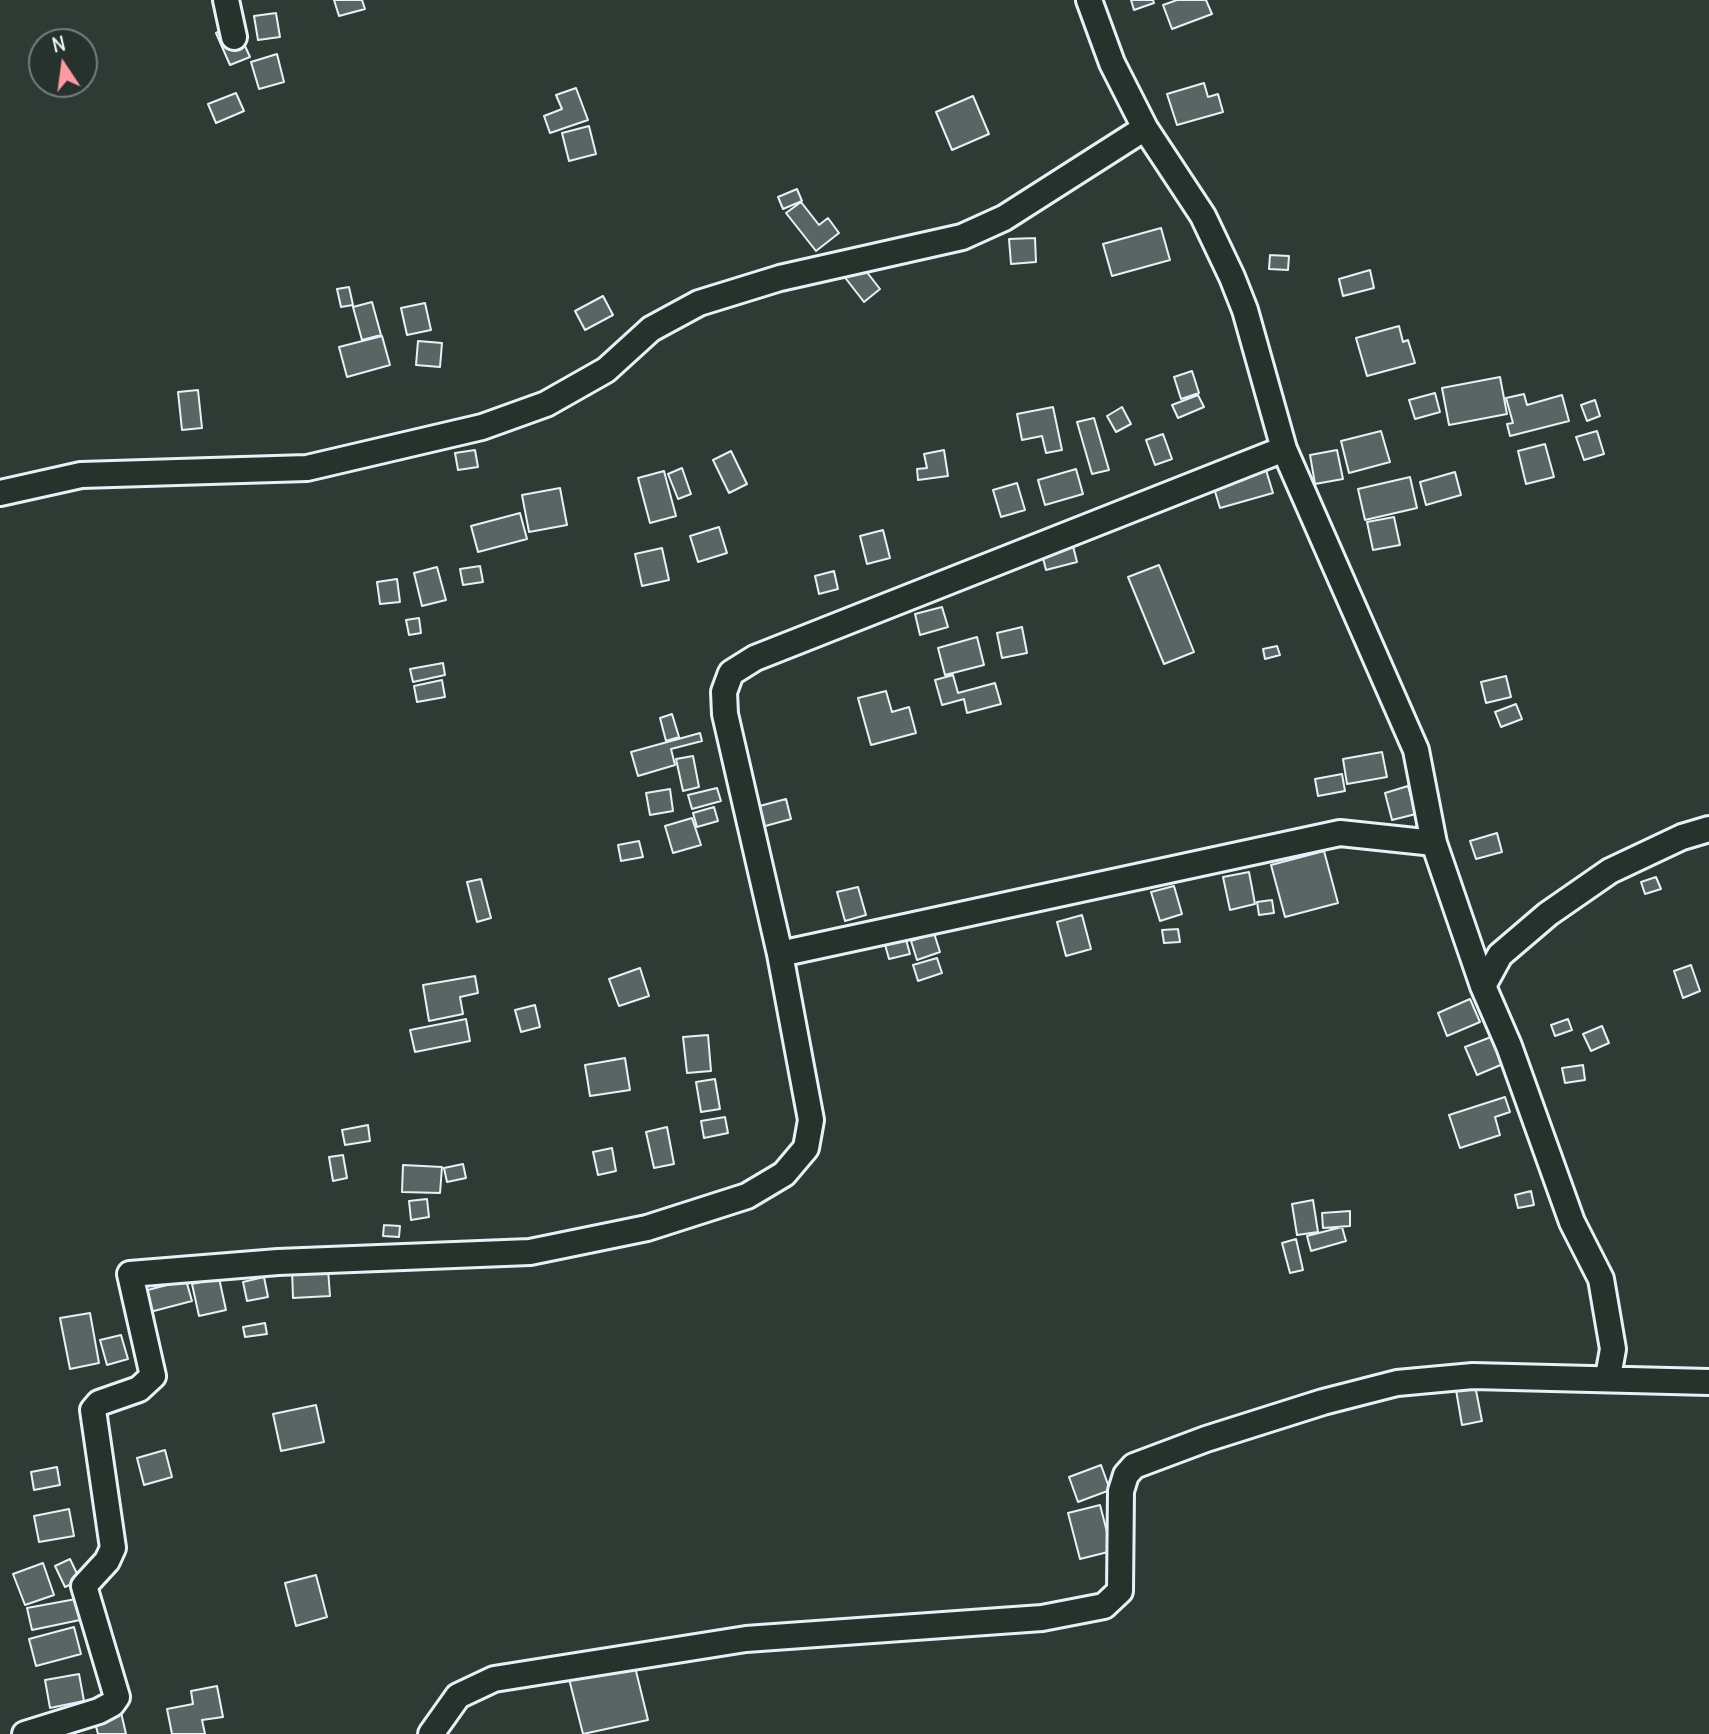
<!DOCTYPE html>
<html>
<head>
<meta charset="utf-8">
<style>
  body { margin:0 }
  #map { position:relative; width:1709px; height:1734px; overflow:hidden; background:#2e3b35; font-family:Delius,sans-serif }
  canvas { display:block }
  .north { position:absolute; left:28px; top:28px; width:70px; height:70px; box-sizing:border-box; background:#26332d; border:2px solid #747f7e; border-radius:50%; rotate:347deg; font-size:19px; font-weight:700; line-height:28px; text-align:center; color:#e8f1f8 }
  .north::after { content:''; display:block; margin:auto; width:24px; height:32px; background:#ff9aa2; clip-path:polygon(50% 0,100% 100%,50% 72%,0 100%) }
</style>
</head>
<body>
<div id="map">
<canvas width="1709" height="1734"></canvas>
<div class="north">N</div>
</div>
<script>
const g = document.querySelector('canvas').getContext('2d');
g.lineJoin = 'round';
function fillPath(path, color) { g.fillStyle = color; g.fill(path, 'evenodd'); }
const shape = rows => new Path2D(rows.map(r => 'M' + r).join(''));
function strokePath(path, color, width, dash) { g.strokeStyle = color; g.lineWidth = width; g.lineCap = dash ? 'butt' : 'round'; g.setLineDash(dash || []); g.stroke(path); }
const building = shape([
  [334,0,362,0,365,9,339,16,334,0],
  [1131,0,1153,0,1154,3,1134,10,1131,0],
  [1177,0,1206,0,1212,14,1172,29,1163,5,1177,0],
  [276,13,280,37,258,40,254,16,276,13],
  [235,24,250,57,230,65,216,33,235,24],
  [277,54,284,82,259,89,251,62,277,54],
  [1204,83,1208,97,1218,94,1223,112,1177,125,1167,94,1204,83],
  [576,88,588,120,550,133,544,116,562,109,556,95,576,88],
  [236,93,244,111,216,123,208,104,236,93],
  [973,96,989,134,952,150,936,112,973,96],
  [589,126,596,154,569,161,562,133,589,126],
  [797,189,802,201,783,209,778,197,797,189],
  [801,202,819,225,828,218,839,233,816,251,786,213,801,202],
  [1161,228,1170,260,1112,276,1103,244,1161,228],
  [1035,238,1036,262,1011,264,1009,239,1035,238],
  [1270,255,1289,256,1288,270,1269,269,1270,255],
  [859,262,880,289,864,302,843,275,859,262],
  [1370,270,1374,288,1343,296,1339,279,1370,270],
  [349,287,353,305,341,307,337,289,349,287],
  [603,296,613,315,585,330,575,311,603,296],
  [372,302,381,335,362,340,353,307,372,302],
  [425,303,431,330,407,335,401,308,425,303],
  [1399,326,1403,342,1408,340,1415,363,1367,376,1356,338,1399,326],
  [382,336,390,365,347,377,339,347,382,336],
  [418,341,442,343,440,367,416,365,418,341],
  [1192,371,1199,393,1181,399,1174,377,1192,371],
  [1500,377,1507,414,1449,425,1442,388,1500,377],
  [198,390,202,428,182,430,178,392,198,390],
  [1435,393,1440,412,1415,419,1409,400,1435,393],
  [1524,394,1527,405,1562,395,1569,421,1510,436,1507,424,1513,423,1506,398,1524,394],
  [1198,395,1204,407,1178,418,1172,405,1198,395],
  [1595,400,1600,416,1587,421,1581,405,1595,400],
  [1053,407,1062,450,1046,453,1042,436,1022,440,1017,414,1053,407],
  [1122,407,1131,424,1116,432,1107,416,1122,407],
  [1094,418,1109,470,1092,474,1077,422,1094,418],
  [1381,431,1390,462,1349,473,1341,441,1381,431],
  [1597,431,1604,454,1584,460,1576,437,1597,431],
  [1163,434,1172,459,1155,465,1146,440,1163,434],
  [1545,444,1554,477,1526,484,1518,451,1545,444],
  [475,450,478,467,458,470,455,453,475,450],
  [944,450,948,476,918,480,917,469,927,468,924,454,944,450],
  [1337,450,1343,479,1315,484,1310,455,1337,450],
  [731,451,747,484,729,493,713,460,731,451],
  [682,468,691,494,678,499,668,474,682,468],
  [1076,469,1083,494,1045,505,1038,480,1076,469],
  [1266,470,1273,493,1220,508,1213,485,1266,470],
  [664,471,676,516,650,523,638,478,664,471],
  [1455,472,1461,495,1426,505,1420,482,1455,472],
  [1410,477,1417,508,1365,520,1358,489,1410,477],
  [1017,483,1025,510,1001,517,993,490,1017,483],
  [560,488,567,525,529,532,522,495,560,488],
  [520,513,527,539,478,552,471,526,520,513],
  [1394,517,1400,545,1373,550,1367,522,1394,517],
  [719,527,727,553,698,562,690,536,719,527],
  [883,530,890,558,867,564,860,536,883,530],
  [1072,542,1077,562,1046,570,1041,550,1072,542],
  [662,548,669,580,642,586,635,554,662,548],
  [1159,565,1194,652,1164,664,1128,577,1159,565],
  [480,566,483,582,463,585,460,569,480,566],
  [437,567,446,600,422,606,414,573,437,567],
  [834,571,838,589,819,594,815,576,834,571],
  [397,579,400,602,380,604,377,582,397,579],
  [942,607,948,627,920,635,915,614,942,607],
  [419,618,421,633,409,635,406,620,419,618],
  [1022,627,1027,653,1002,658,997,633,1022,627],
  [977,637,984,665,945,675,938,648,977,637],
  [1277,646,1280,655,1265,659,1263,649,1277,646],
  [443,663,445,675,413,682,410,669,443,663],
  [953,675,958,693,995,683,1001,704,967,713,964,699,942,705,935,680,953,675],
  [1506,676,1511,697,1486,703,1481,682,1506,676],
  [442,680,445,697,417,702,414,686,442,680],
  [886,691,892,712,909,707,916,733,871,745,858,698,886,691],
  [1516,704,1522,719,1501,727,1495,712,1516,704],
  [672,714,679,737,666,741,660,718,672,714],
  [700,733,702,741,671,749,675,765,638,776,631,752,700,733],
  [1382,752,1387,777,1347,784,1343,759,1382,752],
  [693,756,699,787,683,791,676,759,693,756],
  [1342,774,1345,791,1318,796,1315,779,1342,774],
  [1408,786,1416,814,1392,820,1385,793,1408,786],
  [717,788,721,801,692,809,688,795,717,788],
  [670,789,673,811,650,815,646,793,670,789],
  [786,799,791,819,758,828,752,808,786,799],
  [714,807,718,821,697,827,693,813,714,807],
  [692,818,701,845,673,853,665,826,692,818],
  [1497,833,1502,852,1476,859,1470,841,1497,833],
  [639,841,643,857,621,861,618,845,639,841],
  [1324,851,1338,903,1285,917,1271,865,1324,851],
  [1249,872,1255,904,1230,910,1223,877,1249,872],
  [1656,877,1661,889,1645,894,1641,882,1656,877],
  [481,879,491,918,477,922,467,882,481,879],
  [1174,886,1182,914,1160,921,1151,892,1174,886],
  [858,887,866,915,845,921,837,892,858,887],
  [1272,900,1274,913,1259,915,1257,902,1272,900],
  [1082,915,1091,949,1066,956,1057,922,1082,915],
  [1178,929,1180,942,1164,943,1162,930,1178,929],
  [934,933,940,952,917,960,911,941,934,933],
  [905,936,910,954,889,959,884,941,905,936],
  [937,958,942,973,918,981,913,965,937,958],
  [1691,965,1700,991,1683,998,1674,971,1691,965],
  [640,968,649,996,619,1006,609,979,640,968],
  [475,976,478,993,460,997,463,1014,429,1021,423,985,475,976],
  [1470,999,1480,1022,1447,1036,1438,1013,1470,999],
  [535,1005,540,1027,521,1032,515,1010,535,1005],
  [466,1019,470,1041,415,1052,410,1030,466,1019],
  [1568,1019,1572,1030,1555,1036,1551,1025,1568,1019],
  [1602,1026,1609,1043,1591,1051,1583,1034,1602,1026],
  [708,1035,711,1071,687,1073,683,1037,708,1035],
  [1491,1037,1503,1064,1477,1075,1465,1047,1491,1037],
  [625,1058,630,1090,590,1096,585,1065,625,1058],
  [1583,1065,1585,1080,1565,1083,1562,1068,1583,1065],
  [715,1079,720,1109,701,1112,696,1082,715,1079],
  [1505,1097,1510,1112,1495,1117,1500,1135,1460,1148,1449,1115,1505,1097],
  [725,1117,728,1133,704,1138,701,1121,725,1117],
  [368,1125,370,1141,345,1145,342,1130,368,1125],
  [667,1127,674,1164,654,1168,646,1132,667,1127],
  [612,1148,616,1171,598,1175,593,1152,612,1148],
  [343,1155,347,1178,333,1181,329,1157,343,1155],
  [463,1164,466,1178,447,1182,444,1168,463,1164],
  [403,1165,442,1167,440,1193,402,1192,403,1165],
  [1531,1191,1534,1205,1518,1208,1515,1195,1531,1191],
  [427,1199,429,1217,411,1220,409,1201,427,1199],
  [1313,1200,1318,1232,1297,1235,1292,1204,1313,1200],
  [1350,1211,1350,1226,1323,1228,1322,1213,1350,1211],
  [384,1225,400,1226,399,1237,383,1236,384,1225],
  [1342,1227,1346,1241,1311,1251,1307,1236,1342,1227],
  [1296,1239,1303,1270,1290,1273,1282,1243,1296,1239],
  [328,1269,330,1296,293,1298,292,1270,328,1269],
  [264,1277,268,1297,247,1301,243,1282,264,1277],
  [219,1278,226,1310,199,1316,192,1284,219,1278],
  [186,1280,192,1301,150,1312,144,1291,186,1280],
  [90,1313,99,1363,70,1369,60,1318,90,1313],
  [265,1323,267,1334,245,1337,243,1327,265,1323],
  [121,1335,128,1359,107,1365,100,1340,121,1335],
  [1474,1380,1482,1421,1462,1425,1455,1384,1474,1380],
  [316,1405,324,1442,281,1451,273,1414,316,1405],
  [165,1450,172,1477,144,1485,137,1458,165,1450],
  [1101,1465,1110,1490,1078,1502,1069,1477,1101,1465],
  [57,1467,60,1485,34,1490,31,1472,57,1467],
  [1100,1505,1112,1551,1080,1559,1068,1513,1100,1505],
  [69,1509,74,1536,39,1542,34,1516,69,1509],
  [70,1559,80,1580,65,1587,55,1566,70,1559],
  [43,1563,54,1595,25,1605,13,1574,43,1563],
  [316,1575,327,1617,296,1626,285,1583,316,1575],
  [76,1599,80,1620,32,1630,27,1608,76,1599],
  [74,1627,81,1654,36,1666,29,1639,74,1627],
  [600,1667,602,1675,635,1667,648,1720,583,1734,568,1675,600,1667],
  [79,1674,84,1701,50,1708,45,1680,79,1674],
  [217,1686,223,1717,202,1720,205,1734,172,1734,167,1709,193,1704,191,1691,217,1686],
  [120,1708,126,1734,98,1734,93,1715,120,1708]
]);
fillPath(building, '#596563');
strokePath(building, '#e8f1f8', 2);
const minor = shape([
  [226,0,234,37],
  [1089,0,1112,63,1145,128,1203,216,1232,277,1245,310,1284,449,1416,750,1434,843,1483,986,1509,1046,1572,1222,1601,1279,1613,1349,1608,1377],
  [0,493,81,475,307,468,482,427,546,404,606,370,651,329,699,303,780,278,962,237,1004,218,1145,128],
  [780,954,1340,833,1434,843],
  [1483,986,1500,955,1548,914,1610,871,1682,837,1709,829],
  [25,1734,99,1711,112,1704,117,1697,84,1586,107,1561,113,1548,93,1410,99,1403,139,1389,153,1376,130,1274,278,1262,530,1252,647,1228,747,1196,784,1174,806,1148,811,1120,780,954,725,714,724,692,731,673,755,658,1284,449],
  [431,1734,458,1696,494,1679,746,1639,1042,1618,1104,1606,1120,1591,1121,1491,1126,1475,1134,1466,1206,1439,1323,1402,1397,1383,1473,1376,1709,1382]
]);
strokePath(minor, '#e8f1f8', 30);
strokePath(minor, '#26332d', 24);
</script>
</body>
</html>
